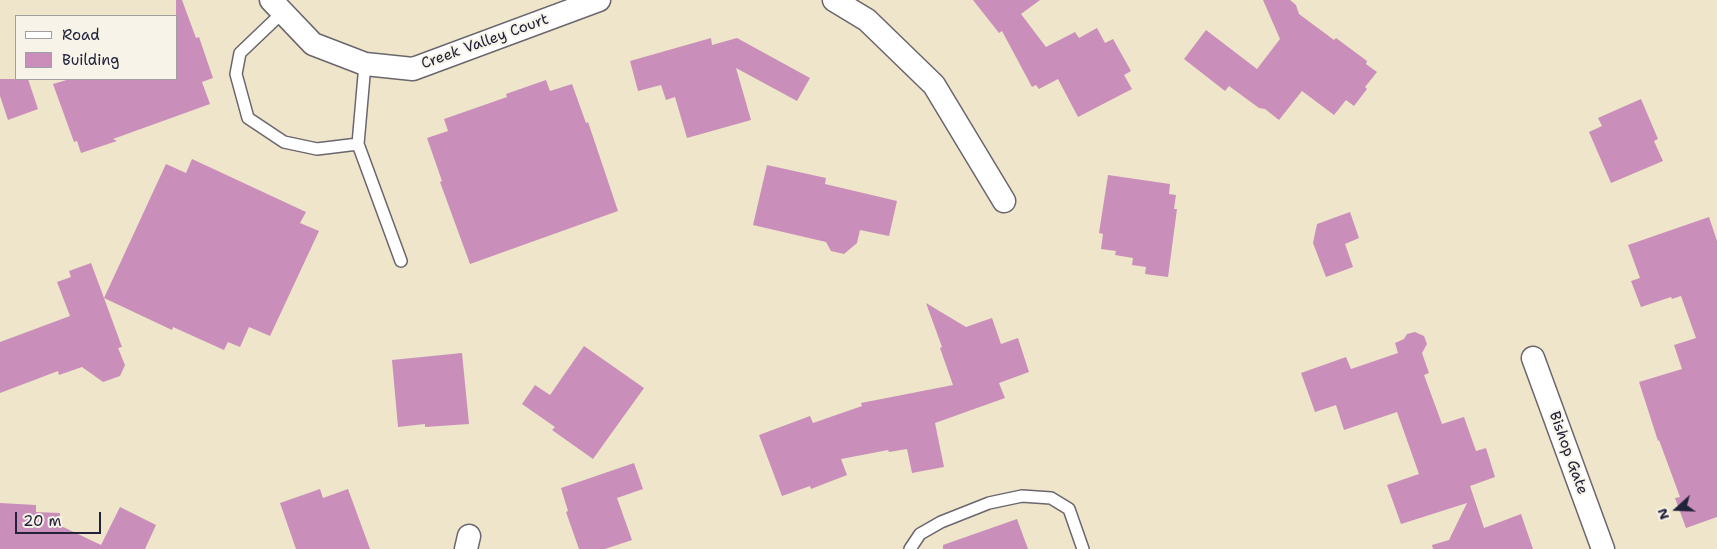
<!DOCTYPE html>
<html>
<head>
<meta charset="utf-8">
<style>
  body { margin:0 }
  #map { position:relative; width:1717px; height:549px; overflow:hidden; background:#efe5ca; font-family:"Shantell Sans",sans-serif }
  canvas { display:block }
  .legend { position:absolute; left:15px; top:15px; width:162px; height:65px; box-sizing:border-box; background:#f7f3e8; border:1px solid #a29fa3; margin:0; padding:6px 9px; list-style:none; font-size:15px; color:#22223b }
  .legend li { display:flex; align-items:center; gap:10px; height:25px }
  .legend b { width:25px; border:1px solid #a29fa3 }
  .north { position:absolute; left:1652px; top:484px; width:50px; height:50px; -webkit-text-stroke:4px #f7f3e8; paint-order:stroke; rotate:250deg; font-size:14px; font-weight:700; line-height:20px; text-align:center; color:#22223b }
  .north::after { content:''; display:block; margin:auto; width:18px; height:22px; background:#22223b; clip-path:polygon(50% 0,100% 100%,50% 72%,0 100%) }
  .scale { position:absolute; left:15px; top:512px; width:86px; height:22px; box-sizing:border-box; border:2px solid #22223b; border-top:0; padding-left:6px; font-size:15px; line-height:18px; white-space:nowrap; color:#22223b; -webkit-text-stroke:4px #f7f3e8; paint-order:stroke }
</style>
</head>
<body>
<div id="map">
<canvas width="1717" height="549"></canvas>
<ul class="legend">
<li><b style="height:6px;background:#fff"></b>Road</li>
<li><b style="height:14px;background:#c98fba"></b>Building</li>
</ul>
<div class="north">N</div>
<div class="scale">20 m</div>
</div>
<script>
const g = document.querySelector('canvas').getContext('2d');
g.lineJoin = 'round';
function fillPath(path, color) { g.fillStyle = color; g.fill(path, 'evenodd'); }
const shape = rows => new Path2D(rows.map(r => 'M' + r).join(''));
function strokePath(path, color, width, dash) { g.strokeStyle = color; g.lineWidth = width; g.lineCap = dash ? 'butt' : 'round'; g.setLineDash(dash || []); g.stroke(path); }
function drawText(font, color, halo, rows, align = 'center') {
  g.font = font + ' "Shantell Sans",sans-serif'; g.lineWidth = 4; g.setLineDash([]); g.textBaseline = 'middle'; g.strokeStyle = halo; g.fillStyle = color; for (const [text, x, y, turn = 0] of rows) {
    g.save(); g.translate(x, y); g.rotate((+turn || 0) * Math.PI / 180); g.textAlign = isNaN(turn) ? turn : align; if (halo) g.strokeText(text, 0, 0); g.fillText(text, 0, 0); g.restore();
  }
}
fillPath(shape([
  [176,0,182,0,196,38,199,37,213,78,202,82,210,104,113,139,117,141,81,153,77,141,74,142,53,84,70,79,176,79],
  [973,0,1040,0,1021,14,1046,47,1075,32,1079,38,1097,28,1105,43,1113,39,1131,71,1124,75,1132,89,1078,117,1058,79,1039,89,1036,85,1032,87,1002,31,999,33],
  [1263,0,1290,0,1296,5,1299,14,1334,40,1336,38,1367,61,1366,64,1377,72,1365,87,1367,89,1354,106,1346,100,1334,115,1302,91,1279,120,1265,109,1259,108,1229,86,1225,91,1184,59,1206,30,1257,69,1280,39],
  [711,38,712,45,737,38,810,78,797,101,736,68,751,120,687,138,675,97,666,100,661,85,638,91,630,61],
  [0,79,28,79,38,109,8,120,0,96],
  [546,80,550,91,572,84,586,123,588,122,618,211,470,264,440,182,442,181,427,138,448,131,444,119,507,97,506,94],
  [1641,99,1658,139,1654,141,1663,161,1611,183,1589,132,1602,126,1598,118],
  [192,159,306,212,300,223,319,231,270,336,249,327,240,347,228,342,224,350,173,327,172,330,104,298,122,347,118,348,125,365,120,376,103,382,82,367,59,375,58,371,0,393,0,342,70,316,57,282,71,277,69,271,91,263,104,298,166,164,186,173],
  [767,165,826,178,825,184,897,201,889,236,860,230,857,243,844,254,831,251,826,242,753,225],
  [1108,175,1170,184,1169,194,1176,195,1174,209,1177,209,1168,277,1145,274,1146,267,1132,265,1133,258,1115,255,1116,251,1101,249,1103,234,1099,233],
  [1350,212,1359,238,1345,244,1353,267,1326,277,1313,243,1317,224],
  [1709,217,1717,241,1717,517,1686,528,1675,498,1680,497,1659,440,1658,441,1639,382,1682,369,1674,345,1696,338,1681,296,1672,299,1671,297,1641,307,1631,281,1640,278,1628,245],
  [926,303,966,327,992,318,1001,344,1018,338,1029,372,999,383,1005,398,935,423,944,467,912,473,907,449,889,452,888,450,841,459,847,475,811,489,810,486,782,496,759,435,810,416,813,423,862,406,861,403,953,385,940,348,942,347],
  [1415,332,1424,336,1427,344,1422,353,1429,373,1424,375,1442,424,1464,417,1476,451,1486,448,1495,477,1470,486,1484,528,1521,514,1533,549,1433,549,1432,545,1449,540,1467,503,1401,524,1387,485,1419,474,1397,412,1344,430,1336,405,1315,412,1301,373,1346,357,1351,369,1398,353,1395,343,1404,339,1407,334],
  [584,346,644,388,593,459,552,430,555,427,522,404,535,385,550,395],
  [462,353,469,424,425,427,425,424,398,427,392,360],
  [634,463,643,489,617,498,632,540,605,549,579,549,566,512,568,511,561,488],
  [320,489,323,498,348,489,370,549,296,549,280,503],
  [0,503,36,505,36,512,60,513,59,525,101,545,120,507,156,525,145,549,0,549],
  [1017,519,1028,549,943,549,943,545]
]), '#c98fba');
const service = shape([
  [283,12,240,53,236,74,248,118,284,142,317,149,358,144],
  [365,64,358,144,401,261],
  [910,549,920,534,941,522,989,503,1022,496,1051,498,1069,509,1083,549]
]);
const minor = shape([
  [271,0,313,44,365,64,413,69,599,0],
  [834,0,867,20,934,85,1004,201],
  [1533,358,1603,549],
  [466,549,469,536]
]);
strokePath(service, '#6a666d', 14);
strokePath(minor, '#6a666d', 25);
strokePath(service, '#fff', 11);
strokePath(minor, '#fff', 22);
drawText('15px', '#22223b', '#f7f3e8', [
  ["Creek Valley Court",485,42,-20],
  ["Bishop Gate",1568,453,70]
]);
</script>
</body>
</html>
